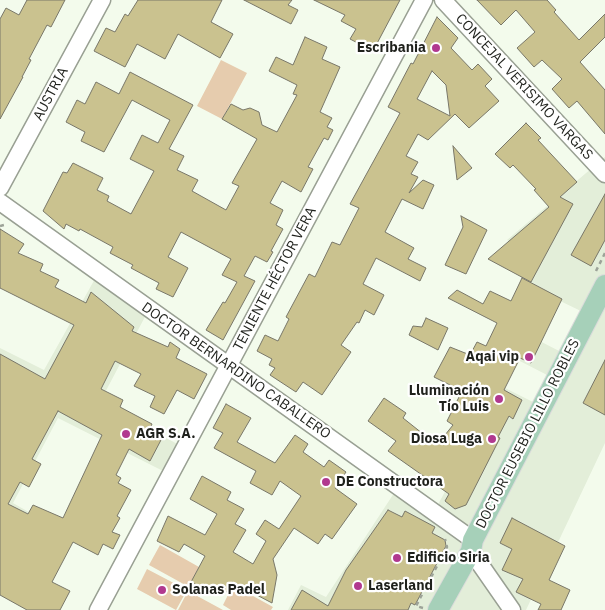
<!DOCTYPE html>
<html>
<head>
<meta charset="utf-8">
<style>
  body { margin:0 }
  canvas { display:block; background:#f3fbec }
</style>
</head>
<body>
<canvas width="605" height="610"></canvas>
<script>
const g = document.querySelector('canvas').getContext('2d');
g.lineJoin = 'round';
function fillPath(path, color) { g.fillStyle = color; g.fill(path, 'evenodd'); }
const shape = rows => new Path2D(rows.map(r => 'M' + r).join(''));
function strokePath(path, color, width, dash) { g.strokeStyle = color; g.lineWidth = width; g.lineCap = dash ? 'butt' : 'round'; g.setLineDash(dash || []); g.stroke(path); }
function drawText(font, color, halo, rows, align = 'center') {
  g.font = font + ' "IBM Plex Sans",sans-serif'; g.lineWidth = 4.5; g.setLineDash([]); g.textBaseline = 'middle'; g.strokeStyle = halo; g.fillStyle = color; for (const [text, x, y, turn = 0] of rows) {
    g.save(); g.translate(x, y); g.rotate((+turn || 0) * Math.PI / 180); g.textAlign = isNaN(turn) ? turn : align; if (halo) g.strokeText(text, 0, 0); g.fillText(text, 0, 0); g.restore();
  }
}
fillPath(shape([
  [605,157,605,443,526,610,288,610,301,585,326,597,400,484,436,508,490,410,483,377,537,404,551,377,512,357,526,334,565,354,585,313,525,284,539,257,507,240],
  [96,277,147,313,100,402,181,446,167,473,58,418,13,503,34,515,0,578,0,348,44,370]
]), '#e3eed9');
fillPath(shape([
  [221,60,247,73,222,119,197,106],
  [160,545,199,567,189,587,149,565],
  [147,569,187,590,176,610,137,589],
  [233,585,273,607,271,610,231,610,223,605],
  [188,591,223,610,178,610]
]), '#e6ccae');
const building = shape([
  [27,0,65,0,51,27,47,25,29,59,31,60,22,77,23,77,0,119,0,19,6,8,19,15,27,0],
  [138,0,222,0,211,22,233,34,220,58,178,34,165,59,137,44,125,67,94,51,106,28,115,32,125,14,128,16,138,0],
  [244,0,292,0,288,5,298,10,291,24,244,0],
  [314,0,400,0,373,51,350,39,356,29,341,21,345,15,314,0],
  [477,0,547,0,556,10,554,12,579,40,605,14,605,37,580,62,605,90,605,134,577,101,569,108,552,89,562,79,542,60,534,67,517,48,535,32,516,10,501,25,477,0],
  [437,17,458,38,451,48,472,70,478,64,492,79,485,86,499,101,469,128,455,114,428,140,418,134,406,156,418,162,411,174,418,177,409,193,423,180,434,185,423,209,402,199,385,232,414,248,408,259,426,268,420,281,376,258,363,284,384,295,374,315,365,310,359,323,357,322,341,345,351,352,322,395,303,382,296,392,270,375,275,368,269,365,272,359,257,351,265,335,278,341,289,319,286,317,309,274,315,277,332,242,340,245,359,208,350,204,400,113,388,107,411,63,413,64,437,17],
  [432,71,446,85,450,116,417,99,432,71],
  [305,37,327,47,322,59,340,67,320,112,332,118,327,127,333,130,328,140,324,138,308,167,313,169,301,192,282,181,270,203,283,210,276,225,283,229,271,251,273,252,267,262,255,256,244,276,255,281,223,340,206,330,223,302,225,303,237,282,222,275,231,259,181,232,168,257,188,268,173,297,156,289,159,283,131,268,133,265,110,253,113,247,80,229,79,231,66,224,64,229,43,211,63,172,67,173,73,163,103,178,97,190,109,196,107,201,131,214,154,171,130,159,142,135,158,143,170,120,132,100,104,152,81,141,85,132,66,122,77,100,85,104,96,82,119,94,130,72,193,105,169,149,184,156,177,170,198,180,192,191,226,210,239,186,232,183,257,139,222,119,231,104,243,110,250,108,259,112,262,125,277,132,297,95,293,94,297,85,269,71,276,57,293,65,305,37],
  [526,123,541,138,538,140,577,182,560,197,573,204,531,282,488,259,549,207,534,190,536,189,513,165,510,168,495,154,526,123],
  [453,146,472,168,457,180,453,146],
  [605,194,605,240,591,266,571,255,605,194],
  [461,216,487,230,466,274,445,265,463,227,461,216],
  [0,229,24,244,18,253,43,264,40,271,59,280,55,287,86,303,91,292,134,327,132,331,168,347,170,342,180,349,176,358,207,374,194,399,177,390,164,414,150,407,155,396,134,386,141,374,115,361,101,389,123,400,120,407,152,424,148,433,161,440,150,461,129,449,116,475,121,478,118,483,131,490,117,516,120,518,112,532,120,535,113,549,103,544,98,555,73,542,52,582,70,591,60,610,27,610,0,595,0,354,45,379,74,325,0,288,0,229],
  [58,411,102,435,63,518,33,505,28,514,8,504,20,482,29,487,41,464,32,459,58,411],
  [522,278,562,299,531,363,520,358,504,390,522,400,513,419,509,416,498,437,500,438,466,505,455,509,445,501,449,494,388,451,396,441,368,421,384,398,406,413,403,418,437,445,453,425,447,421,462,391,434,377,450,347,470,355,477,342,486,346,497,323,448,298,457,290,483,304,490,291,511,301,522,278],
  [426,318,448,328,438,350,409,335,413,326,422,327,426,318],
  [605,360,605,415,583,403,605,360],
  [226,404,251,418,237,442,275,463,295,435,308,444,303,452,324,467,329,460,346,472,335,488,357,504,332,539,325,534,318,544,294,528,273,559,277,575,272,603,232,582,227,592,214,585,210,592,191,582,205,556,184,544,179,552,157,541,168,516,205,535,217,514,190,499,202,476,231,492,227,500,244,509,235,524,246,530,233,552,253,564,266,541,256,534,265,520,279,529,301,496,280,481,272,495,250,483,256,471,214,448,223,433,213,428,226,404],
  [388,510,402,517,405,511,435,527,432,533,445,540,446,546,415,605,411,603,408,610,291,610,302,590,328,606,346,570,388,510],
  [512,518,565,546,549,580,570,590,561,610,538,610,541,604,516,592,523,579,502,570,512,549,500,543,512,518]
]);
fillPath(building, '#cac28f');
strokePath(building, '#797769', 1);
const minor = shape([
  [443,0,605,174],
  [0,188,102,0],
  [0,202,473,540],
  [471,551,512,610],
  [98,610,424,0]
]);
const major = shape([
  [438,610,471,551,473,540,605,285]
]);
strokePath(minor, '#99a093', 19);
strokePath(major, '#dbdbdb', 22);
strokePath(shape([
  [0,226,4,225,6,227],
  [596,271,605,253],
  [423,608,416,606,447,547,445,539]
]), '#9da398', 2.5, [4, 4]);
strokePath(minor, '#fff', 16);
strokePath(major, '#a6d0b9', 20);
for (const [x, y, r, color] of [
  [436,48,5,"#b1398f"],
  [529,357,5,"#b1398f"],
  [499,399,5,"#b1398f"],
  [126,434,5,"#b1398f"],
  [492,439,5,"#b1398f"],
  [326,482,5,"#b1398f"],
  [397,558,5,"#b1398f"],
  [358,586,5,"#b1398f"],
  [162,590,5,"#b1398f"]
]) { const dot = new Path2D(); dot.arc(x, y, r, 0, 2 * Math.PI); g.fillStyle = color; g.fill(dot); strokePath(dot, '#fff', 2); }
drawText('bold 14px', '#1f211c', '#fff', [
  ["Escribania",426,48,"right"],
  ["Aqai vip",519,357,"right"],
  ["Lluminación",489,391,"right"],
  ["Tío Luis",489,407,"right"],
  ["AGR S.A.",136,434],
  ["Diosa Luga",482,439,"right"],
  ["DE Constructora",336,482],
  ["Edificio Siria",407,558],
  ["Laserland",368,586],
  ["Solanas Padel",172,590]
], 'left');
drawText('14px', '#1f211c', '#fff', [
  ["CONCEJAL VERISIMO VARGAS",524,87,47],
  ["AUSTRIA",51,94,-62],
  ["TENIENTE HÉCTOR VERA",275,279,-62],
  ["DOCTOR BERNARDINO CABALLERO",236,371,35],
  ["DOCTOR EUSEBIO LILLO ROBLES",528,434,-63]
]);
</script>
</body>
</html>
